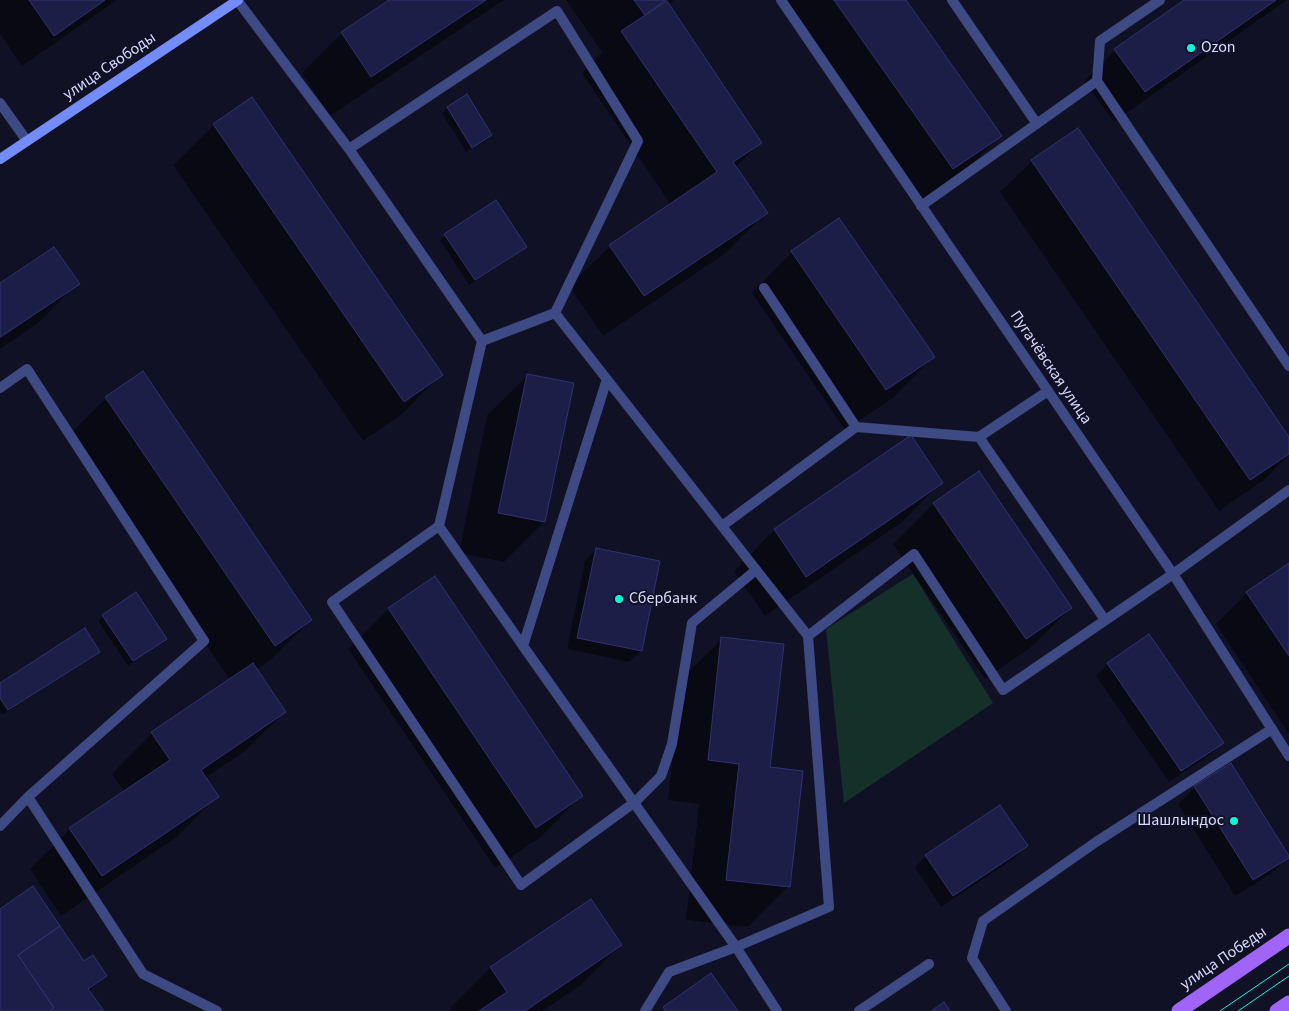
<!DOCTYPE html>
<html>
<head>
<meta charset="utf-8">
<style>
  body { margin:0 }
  canvas { display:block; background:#111126 }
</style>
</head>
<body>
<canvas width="1289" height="1011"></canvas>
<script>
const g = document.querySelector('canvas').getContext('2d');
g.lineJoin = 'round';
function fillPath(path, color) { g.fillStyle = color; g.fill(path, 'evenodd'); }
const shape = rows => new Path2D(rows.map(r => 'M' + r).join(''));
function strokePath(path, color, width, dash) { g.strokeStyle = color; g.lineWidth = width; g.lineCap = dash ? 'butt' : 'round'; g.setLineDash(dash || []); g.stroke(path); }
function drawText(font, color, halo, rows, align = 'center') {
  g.font = font + ' "Source Sans 3",sans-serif'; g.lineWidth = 4; g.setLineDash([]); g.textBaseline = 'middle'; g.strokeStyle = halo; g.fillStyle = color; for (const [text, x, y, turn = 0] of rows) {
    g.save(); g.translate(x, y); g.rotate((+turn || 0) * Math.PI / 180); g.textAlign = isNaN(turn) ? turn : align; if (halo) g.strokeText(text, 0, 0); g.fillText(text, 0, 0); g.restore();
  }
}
fillPath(shape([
  [913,574,993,703,844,803,826,629]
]), '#143029');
fillPath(shape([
  [0,0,117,0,22,66,0,34],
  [392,0,504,0,330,116,302,73,342,33],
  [566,0,674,0,668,6,761,142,736,167,766,212,726,253,603,336,569,286,610,246,671,205,582,73,602,52],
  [781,0,905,0,1000,136,969,167,922,200],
  [1186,0,1287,0,1114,122,1084,81,1115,50],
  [448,108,491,135,486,141,466,152,442,113],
  [214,125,441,375,401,415,363,441,173,165],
  [1077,130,1289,439,1289,455,1264,480,1219,511,1000,192,1032,161],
  [839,220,933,357,893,398,845,430,752,293,792,252],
  [445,235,525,247,520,252,469,285,440,240],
  [78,283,37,324,0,349,0,339,33,316,33,313,0,336,0,285],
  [528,375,544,522,504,562,459,553,487,415],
  [106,398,311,620,270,660,256,670,285,712,244,752,205,778,217,796,177,837,61,916,30,869,70,829,124,792,112,774,152,733,230,680,66,438],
  [910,437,942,482,901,523,765,616,734,571,774,530],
  [933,504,1071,608,1030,648,985,679,893,544],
  [596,549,659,562,641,651,629,662,567,649,585,561],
  [1289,565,1289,734,1216,624,1247,593],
  [388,609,581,796,541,837,495,868,348,649],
  [103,616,165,638,128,666,98,621],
  [1149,636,1222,743,1211,754,1169,782,1096,676,1107,664],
  [722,639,789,886,748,927,686,920,699,804,668,800,681,679],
  [99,651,93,657,2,715,0,712,0,684],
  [1195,787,1288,857,1271,874,1235,896,1178,804],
  [1026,846,1015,858,941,907,915,867,926,856],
  [590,900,620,945,580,986,542,1011,452,1011,450,1008,490,968],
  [0,910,106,976,89,992,102,1011,0,1011]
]), '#0007');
const building = shape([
  [29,0,105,0,54,36,29,0],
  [389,0,486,0,371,77,341,32,389,0],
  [634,0,666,0,645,15,634,0],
  [834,0,906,0,1002,136,953,169,834,0],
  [1184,0,1276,0,1145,92,1114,49,1184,0],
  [667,1,762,143,733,162,768,213,644,296,609,245,717,172,621,31,667,1],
  [467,94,492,135,472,148,447,107,467,94],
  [252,97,443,375,404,402,213,124,252,97],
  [1078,128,1289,437,1289,454,1250,480,1031,160,1078,128],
  [496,200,527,247,475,280,444,234,496,200],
  [839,218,935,357,886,390,791,251,839,218],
  [54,247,80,284,0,337,0,283,54,247],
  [143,371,312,620,275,646,105,397,143,371],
  [527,374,574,383,545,522,498,513,527,374],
  [911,435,943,483,806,577,774,529,911,435],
  [979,471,1072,608,1026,639,933,503,979,471],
  [596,548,660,561,642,651,577,638,596,548],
  [1289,563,1289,656,1246,592,1289,563],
  [435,576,583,796,536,828,388,608,435,576],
  [136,592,167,639,133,661,102,615,136,592],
  [85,628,100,652,8,710,0,698,0,683,85,628],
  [1149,634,1224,743,1181,771,1107,663,1149,634],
  [721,637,784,644,770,767,803,771,790,887,726,880,739,764,708,760,721,637],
  [253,663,286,712,201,770,219,797,102,876,69,828,170,760,151,732,253,663],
  [1231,763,1289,856,1289,858,1253,880,1194,786,1231,763],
  [1000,805,1028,846,953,896,925,855,1000,805],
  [33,886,60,926,18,955,54,1008,50,1011,0,1011,0,909,33,886],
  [591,899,622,945,525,1011,479,1011,507,992,490,967,591,899],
  [60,926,84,961,93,955,107,976,88,989,104,1011,50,1011,54,1008,18,955,60,926],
  [711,973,738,1011,665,1011,663,1007,711,973],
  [944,1002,950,1011,931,1011,944,1002]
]);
fillPath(building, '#1d1e47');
strokePath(building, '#303172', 1);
strokePath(shape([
  [237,0,349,149,482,341,439,526,523,646,607,379],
  [952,0,1037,124],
  [1097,81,1100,41,1160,0],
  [349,149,557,11,638,141,555,313,808,636],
  [921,206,1097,81,1289,366],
  [764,288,856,427],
  [482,341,555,313],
  [0,388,27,369,204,641,28,797,0,826],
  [1048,391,979,437,1105,620],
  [439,526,332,602,521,885,635,802,661,776,672,744,692,623,756,570],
  [722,526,856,427,979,437],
  [523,646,736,947,777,1011],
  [28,797,143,974,217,1011],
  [645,1011,669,972,736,947,829,907,808,636,914,554,1003,690,1173,574,1289,490],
  [859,1011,929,964],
  [1006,1011,972,958,983,921,1096,842,1272,729]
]), '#3e4a83', 10);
strokePath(shape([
  [781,0,1173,574,1289,756],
  [0,103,27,141]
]), '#3e4a83', 10);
strokePath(shape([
  [0,159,238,0]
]), '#738cf9', 10);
strokePath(shape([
  [1179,1011,1289,936],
  [1277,1011,1289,1003]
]), '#a164f8', 15);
strokePath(shape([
  [1220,1011,1289,964],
  [1238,1011,1289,976]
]), '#0cf5da', 1);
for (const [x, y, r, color] of [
  [1191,48,5,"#0cf5da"],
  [619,599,5,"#0cf5da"],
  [1234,821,5,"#0cf5da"]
]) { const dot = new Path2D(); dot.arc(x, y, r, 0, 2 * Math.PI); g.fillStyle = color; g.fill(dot); strokePath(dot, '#111126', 2); }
drawText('16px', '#d8dbfd', '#111126', [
  ["Ozon",1201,48],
  ["Сбербанк",629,599],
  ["Шашлындос",1224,821,"right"]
], 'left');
drawText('16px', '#d8dbfd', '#111126', [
  ["улица Свободы",110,67,-34],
  ["Пугачёвская улица",1050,368,56],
  ["улица Победы",1224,959,-34]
]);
</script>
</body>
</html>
